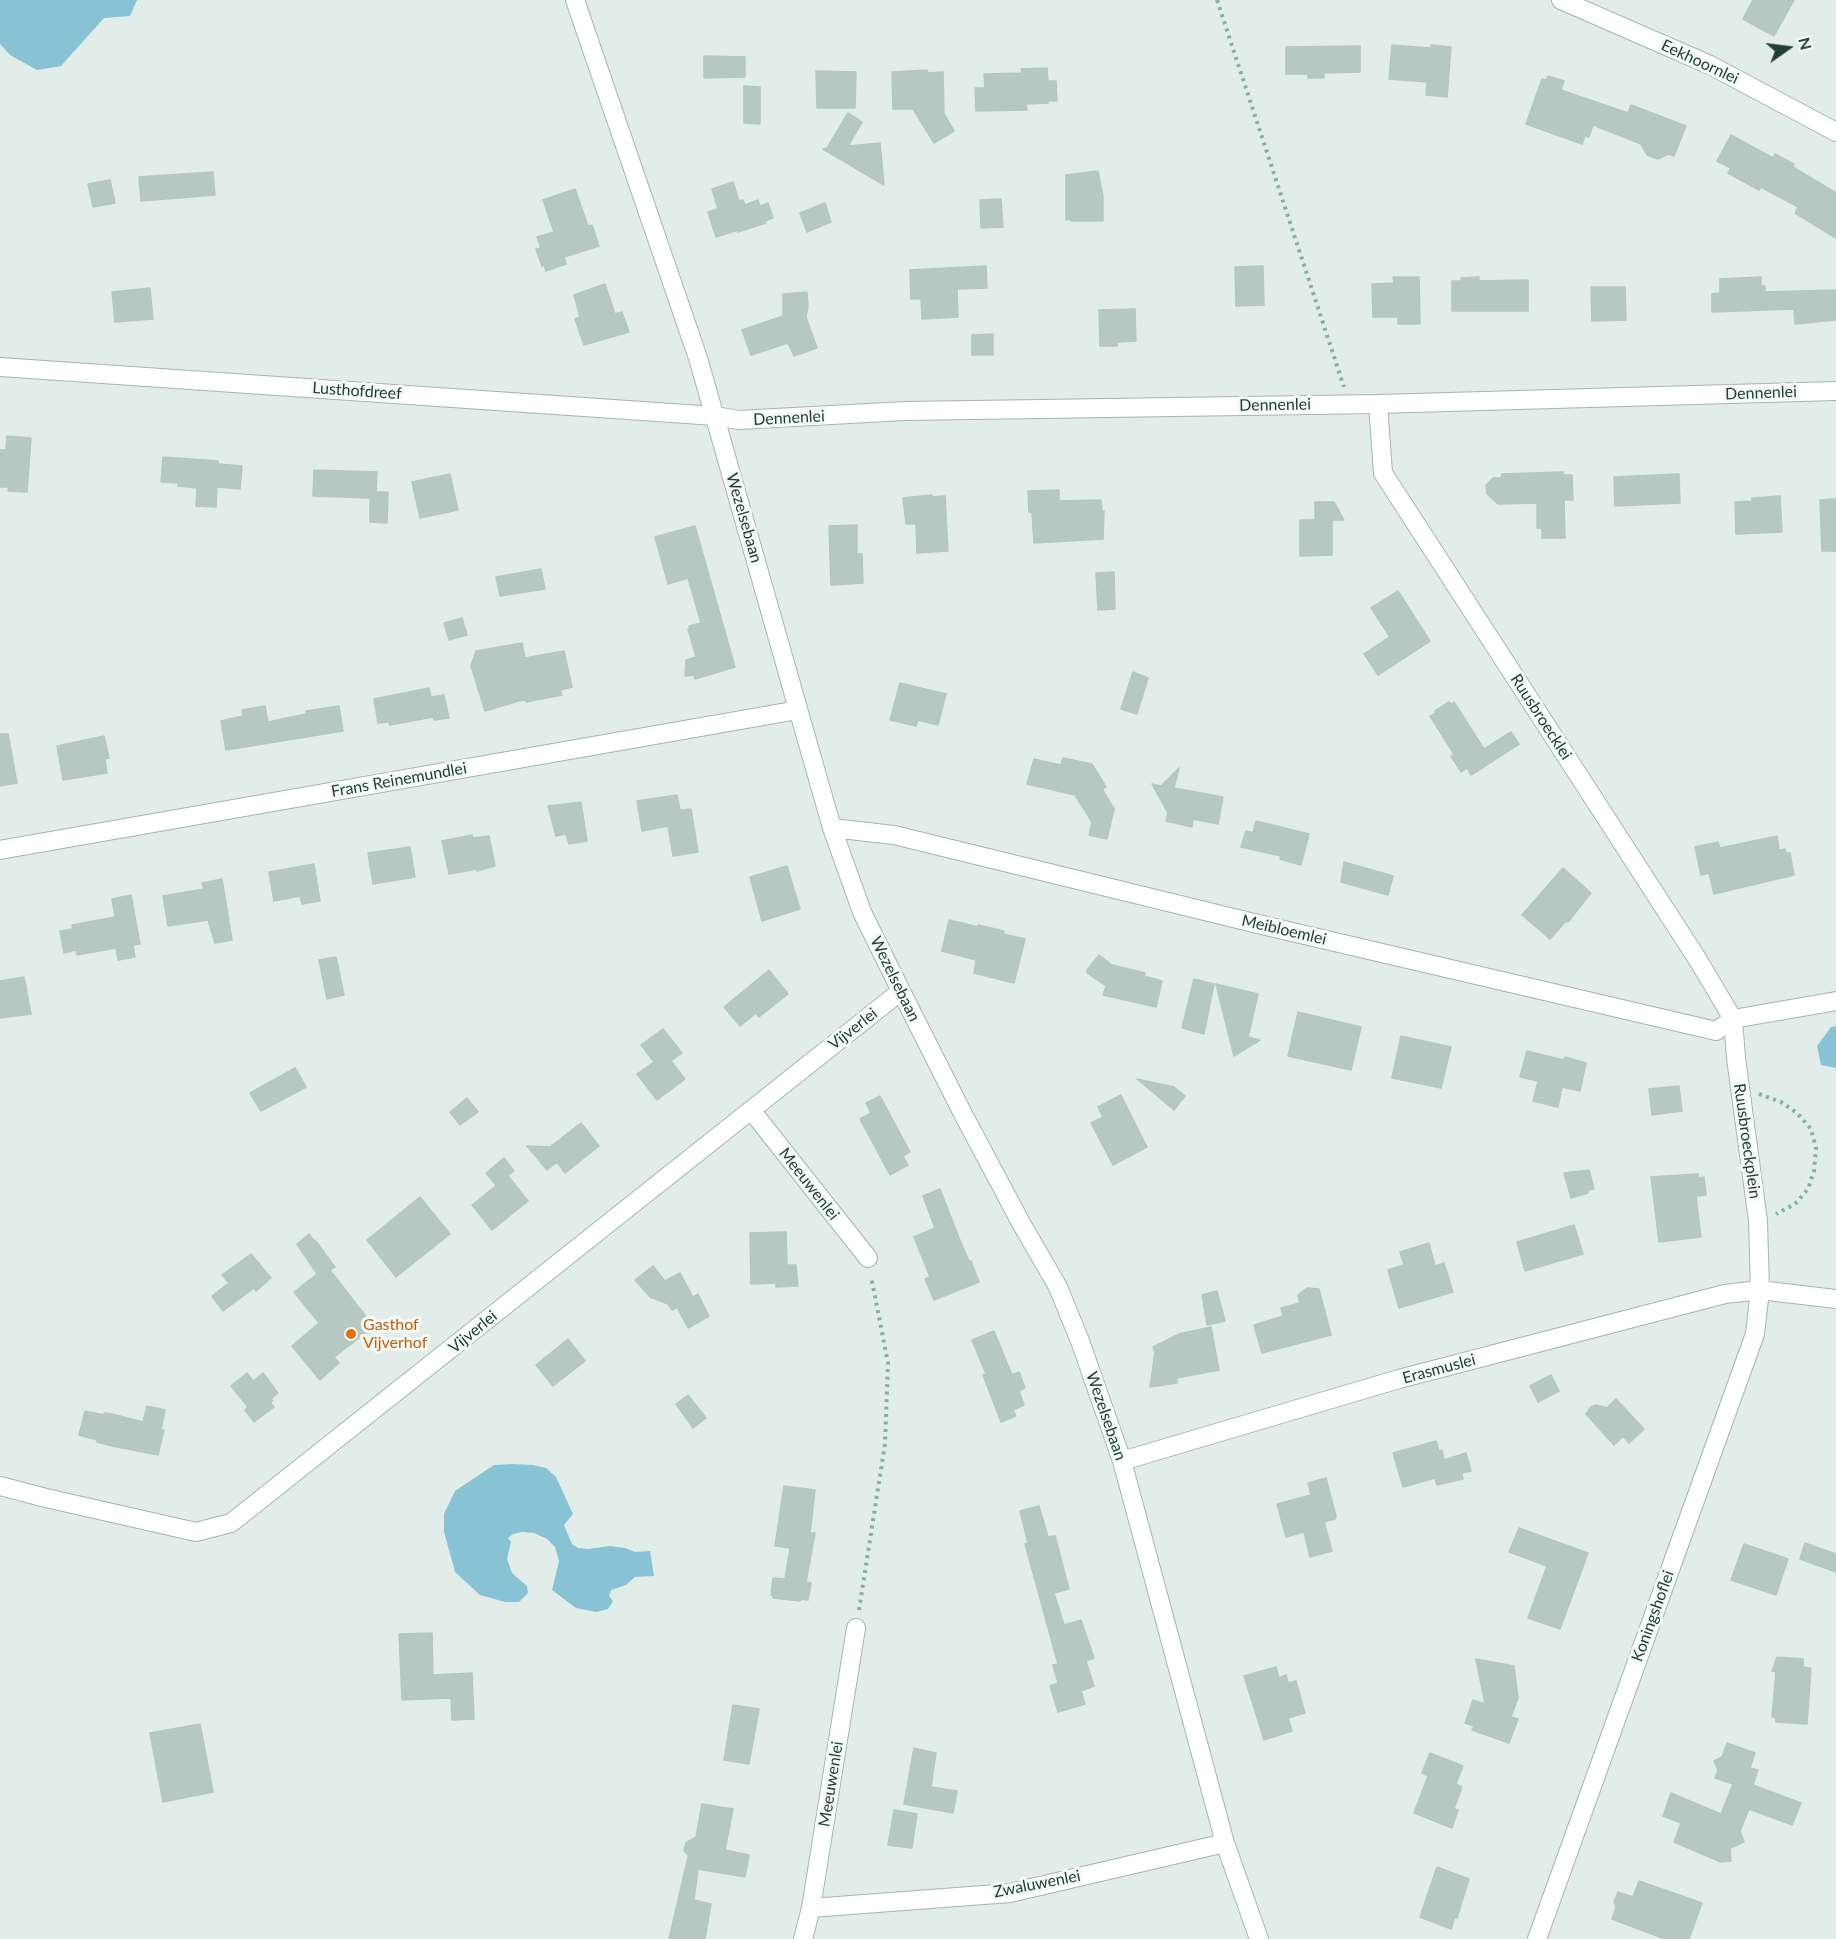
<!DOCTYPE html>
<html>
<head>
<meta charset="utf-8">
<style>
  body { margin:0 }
  #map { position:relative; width:1836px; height:1939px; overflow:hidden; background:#e2ede9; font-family:Lato,sans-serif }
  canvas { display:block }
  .north { position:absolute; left:1758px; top:18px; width:60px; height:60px; -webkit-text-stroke:4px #f3f9f7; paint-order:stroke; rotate:76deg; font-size:16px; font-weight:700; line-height:24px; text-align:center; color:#213f39 }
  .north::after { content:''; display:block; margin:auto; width:21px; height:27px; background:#213f39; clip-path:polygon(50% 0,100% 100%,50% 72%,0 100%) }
</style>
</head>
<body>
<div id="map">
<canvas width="1836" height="1939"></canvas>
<div class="north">N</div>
</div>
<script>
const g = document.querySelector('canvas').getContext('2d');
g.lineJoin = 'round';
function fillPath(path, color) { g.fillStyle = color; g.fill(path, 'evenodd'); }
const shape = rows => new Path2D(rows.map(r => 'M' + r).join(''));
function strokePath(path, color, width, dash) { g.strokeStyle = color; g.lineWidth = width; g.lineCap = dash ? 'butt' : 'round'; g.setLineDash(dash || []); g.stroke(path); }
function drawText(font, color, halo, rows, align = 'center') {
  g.font = font + ' Lato,sans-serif'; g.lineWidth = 6; g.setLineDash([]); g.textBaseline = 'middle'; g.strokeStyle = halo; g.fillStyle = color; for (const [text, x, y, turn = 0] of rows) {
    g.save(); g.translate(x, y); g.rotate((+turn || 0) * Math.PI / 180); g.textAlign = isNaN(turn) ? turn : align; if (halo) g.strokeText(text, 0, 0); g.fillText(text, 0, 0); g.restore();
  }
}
fillPath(shape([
  [0,0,137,0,130,16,104,18,61,66,37,70,10,55,0,44],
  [1836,1026,1836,1068,1821,1065,1817,1046,1831,1027],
  [512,1464,533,1465,546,1468,556,1477,573,1514,564,1525,572,1544,578,1548,588,1549,610,1546,625,1548,635,1552,650,1551,654,1576,635,1577,626,1585,611,1590,609,1596,613,1601,608,1609,596,1612,576,1608,552,1590,559,1561,555,1547,547,1539,534,1533,522,1532,513,1534,508,1538,511,1542,507,1559,512,1573,527,1586,528,1593,519,1602,505,1602,480,1595,455,1572,444,1532,444,1514,455,1491,494,1465]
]), '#88c3d5');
const building = shape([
  [1753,0,1794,0,1774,36,1743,19,1753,0],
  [1392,45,1431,48,1431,45,1451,47,1447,97,1426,95,1427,82,1389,79,1392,45],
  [1360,46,1360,72,1324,73,1324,78,1308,78,1308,74,1286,74,1286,47,1360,46],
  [704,56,745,57,745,77,704,78,704,56],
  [1047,68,1048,81,1056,81,1057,101,1048,101,1048,103,1026,104,1027,110,976,111,975,88,985,88,984,74,1022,73,1021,69,1047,68],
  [927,70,928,73,943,72,944,112,943,112,954,131,934,143,913,109,893,109,892,72,927,70],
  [816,71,856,72,855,108,817,108,816,71],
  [1548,76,1564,81,1561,90,1628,113,1631,105,1686,126,1674,156,1669,154,1658,159,1647,155,1641,144,1593,125,1589,137,1585,136,1582,144,1526,124,1542,79,1546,80,1548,76],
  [744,86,760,87,760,124,744,123,744,86],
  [848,113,862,122,848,146,880,143,884,185,823,149,827,148,848,113],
  [1731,135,1773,158,1775,154,1794,164,1793,167,1836,193,1836,238,1795,213,1798,207,1761,187,1759,190,1728,173,1731,168,1717,161,1731,135],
  [1098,171,1103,197,1103,221,1071,221,1071,219,1066,220,1066,175,1098,171],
  [213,172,215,195,141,201,139,177,213,172],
  [110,180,115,203,93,207,88,184,110,180],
  [733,182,739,201,743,200,745,205,758,200,760,206,768,203,773,218,765,221,766,223,738,232,738,230,716,237,708,212,718,209,712,189,733,182],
  [575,189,588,226,592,225,599,246,564,257,566,264,546,271,544,265,542,266,536,249,541,248,537,237,554,232,543,200,575,189],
  [1001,199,1003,227,981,228,980,200,1001,199],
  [825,203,831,222,807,232,800,213,825,203],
  [986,266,987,288,957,289,958,317,922,319,921,299,911,299,910,270,986,266],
  [1263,266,1264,305,1236,306,1235,267,1263,266],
  [1393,277,1419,277,1420,324,1398,324,1398,317,1373,317,1372,284,1394,283,1393,277],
  [1479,277,1479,281,1528,280,1528,311,1452,311,1452,281,1461,281,1461,278,1479,277],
  [1761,277,1761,286,1765,286,1765,292,1836,290,1836,320,1795,324,1794,309,1712,312,1712,294,1720,293,1720,279,1761,277],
  [605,284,615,314,622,312,629,332,584,345,575,319,580,317,574,295,605,284],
  [1591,287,1625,287,1626,320,1592,321,1591,287],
  [150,288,153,319,115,322,112,292,150,288],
  [807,292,808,307,806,317,817,348,794,356,788,343,751,355,742,330,783,316,783,294,807,292],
  [1135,309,1136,341,1117,342,1117,346,1100,346,1099,310,1135,309],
  [993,334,993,355,972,355,972,335,993,334],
  [7,436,31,438,27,492,8,491,9,487,0,487,0,450,6,450,7,436],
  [163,457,218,461,218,464,242,466,240,489,217,487,216,507,196,506,197,488,178,486,178,483,161,482,163,457],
  [314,470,377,472,376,492,388,492,387,523,370,522,370,498,313,496,314,470],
  [1563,472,1563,475,1572,475,1573,500,1564,500,1565,538,1542,538,1542,528,1537,528,1537,503,1498,504,1487,494,1486,485,1493,478,1501,478,1502,474,1563,472],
  [450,474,458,510,420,518,412,482,450,474],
  [1679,474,1680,503,1615,506,1614,477,1679,474],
  [1059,490,1059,501,1101,500,1102,511,1104,511,1103,539,1034,543,1032,512,1029,512,1028,491,1059,490],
  [932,495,932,497,945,496,948,551,917,553,916,524,906,524,903,498,932,495],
  [1780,496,1782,532,1736,534,1735,502,1752,501,1752,498,1780,496],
  [1836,499,1836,551,1822,551,1820,500,1836,499],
  [1315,502,1334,502,1344,520,1332,520,1332,555,1300,556,1300,520,1315,520,1315,502],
  [857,525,857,554,862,554,863,583,831,585,829,526,857,525],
  [695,526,735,667,695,679,694,675,685,676,686,660,696,657,688,629,690,629,689,626,701,623,688,578,668,584,655,537,695,526],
  [541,569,545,589,500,596,496,577,541,569],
  [1114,572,1115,609,1098,610,1096,573,1114,572],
  [1398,591,1430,641,1378,675,1364,654,1390,637,1371,608,1398,591],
  [462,618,467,635,449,640,444,623,462,618],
  [522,643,525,658,564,651,572,687,560,690,562,695,526,702,526,699,485,711,471,666,476,651,522,643],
  [1133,672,1148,678,1137,714,1121,709,1133,672],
  [900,683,946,694,938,725,918,720,916,726,890,720,900,683],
  [429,688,431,697,444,695,449,718,434,720,433,717,390,725,389,722,378,723,374,699,429,688],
  [1449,702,1451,704,1454,702,1484,749,1511,732,1519,744,1471,775,1467,768,1461,772,1451,756,1454,754,1430,716,1436,713,1435,711,1449,702],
  [265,706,268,722,306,714,306,711,339,706,343,731,226,750,221,721,243,716,242,710,265,706],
  [0,734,8,734,17,783,0,786,0,734],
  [104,736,109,758,105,759,107,773,63,780,57,746,104,736],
  [1063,758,1092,764,1106,787,1102,789,1114,809,1107,839,1089,835,1092,822,1075,795,1027,784,1034,759,1061,765,1063,758],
  [1179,768,1174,788,1223,797,1218,824,1193,819,1192,827,1166,821,1168,813,1152,784,1161,786,1179,768],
  [677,795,680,810,691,809,698,852,673,856,668,826,642,831,637,801,677,795],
  [581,802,587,841,569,844,566,834,556,836,548,806,581,802],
  [1256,821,1309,834,1301,865,1280,859,1281,856,1241,847,1246,831,1253,833,1256,821],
  [472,835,473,838,489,836,495,866,477,871,477,869,449,874,442,841,472,835],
  [1777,836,1779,850,1785,849,1786,853,1790,853,1794,875,1714,894,1709,873,1701,875,1695,847,1718,842,1720,848,1777,836],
  [410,847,415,877,373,884,368,853,410,847],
  [1344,862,1393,876,1388,895,1341,882,1344,862],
  [314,864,320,901,302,904,300,896,274,901,269,872,314,864],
  [787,866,800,909,762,921,750,877,787,866],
  [1563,868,1591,893,1568,922,1566,921,1550,939,1522,915,1563,868],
  [222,879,232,940,215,943,208,920,168,926,163,896,204,889,202,883,222,879],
  [131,895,140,944,133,945,135,957,118,960,116,948,77,955,76,950,64,953,60,931,73,929,72,925,115,917,112,899,131,895],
  [949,920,978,927,978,925,1004,931,1003,934,1025,939,1014,983,974,973,976,960,942,951,949,920],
  [1099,955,1112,965,1145,973,1144,976,1162,981,1156,1007,1103,995,1106,986,1087,973,1087,970,1099,955],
  [336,957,344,995,327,999,319,960,336,957],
  [769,970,788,994,759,1017,756,1013,740,1026,724,1007,769,970],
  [24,977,31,1014,0,1018,0,981,24,977],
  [1194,979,1214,984,1204,1034,1182,1028,1194,979],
  [1216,984,1258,994,1248,1037,1260,1040,1234,1056,1216,984],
  [1298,1012,1361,1027,1351,1070,1288,1056,1298,1012],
  [663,1029,682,1053,671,1061,685,1079,657,1100,637,1074,654,1062,641,1045,663,1029],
  [1401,1036,1451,1047,1441,1088,1392,1078,1401,1036],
  [1527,1051,1564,1060,1565,1057,1586,1063,1580,1091,1562,1087,1558,1107,1533,1101,1538,1081,1520,1077,1527,1051],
  [295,1068,306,1087,261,1111,250,1093,295,1068],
  [1137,1079,1174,1087,1185,1096,1174,1110,1137,1079],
  [1679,1086,1682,1111,1652,1115,1649,1089,1679,1086],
  [1121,1095,1147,1147,1113,1165,1091,1123,1103,1117,1098,1107,1121,1095],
  [880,1096,910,1152,903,1156,908,1165,890,1175,860,1119,871,1113,866,1103,880,1096],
  [467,1098,478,1112,460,1125,450,1112,467,1098],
  [581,1123,599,1146,565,1173,557,1162,547,1170,527,1146,550,1147,581,1123],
  [504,1158,514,1171,496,1185,486,1173,504,1158],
  [1589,1170,1594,1189,1588,1190,1588,1193,1571,1198,1564,1173,1589,1170],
  [1698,1174,1698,1178,1704,1177,1706,1195,1696,1196,1701,1237,1659,1242,1651,1177,1698,1174],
  [508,1176,528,1201,492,1230,472,1205,508,1176],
  [940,1189,959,1238,969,1261,971,1261,979,1282,934,1300,925,1279,930,1277,914,1237,935,1228,923,1196,940,1189],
  [420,1197,450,1234,396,1277,367,1240,420,1197],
  [1574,1225,1583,1254,1525,1271,1517,1242,1574,1225],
  [786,1232,787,1265,796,1265,798,1286,776,1287,776,1283,751,1284,750,1233,786,1232],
  [309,1234,314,1241,315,1240,335,1267,330,1270,374,1327,334,1357,339,1363,320,1380,292,1346,319,1323,294,1292,317,1274,297,1244,309,1234],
  [1429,1243,1435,1266,1444,1263,1453,1292,1399,1308,1388,1270,1404,1265,1400,1252,1429,1243],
  [251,1254,271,1278,256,1291,254,1288,223,1311,212,1296,229,1283,222,1275,251,1254],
  [653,1266,665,1281,680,1273,693,1297,698,1294,709,1316,688,1328,677,1307,672,1310,668,1304,650,1297,635,1280,653,1266],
  [1307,1288,1319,1289,1331,1335,1262,1353,1254,1325,1283,1316,1281,1308,1300,1303,1298,1295,1307,1288],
  [1217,1291,1225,1321,1207,1325,1202,1295,1217,1291],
  [1211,1327,1219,1370,1177,1378,1177,1383,1150,1387,1155,1352,1153,1347,1179,1334,1211,1327],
  [994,1331,1012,1375,1019,1372,1025,1388,1019,1391,1024,1405,1013,1410,1016,1416,1001,1422,983,1375,986,1374,972,1340,994,1331],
  [568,1339,585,1361,553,1386,536,1365,568,1339],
  [247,1373,253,1381,263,1373,278,1393,271,1399,273,1401,270,1403,274,1407,254,1422,245,1410,248,1407,231,1386,247,1373],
  [1551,1375,1559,1391,1538,1402,1530,1386,1551,1375],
  [688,1395,706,1418,693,1428,676,1404,688,1395],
  [1616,1399,1644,1429,1629,1443,1623,1436,1614,1445,1586,1414,1591,1407,1596,1405,1607,1408,1616,1399],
  [147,1406,165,1410,161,1430,164,1430,158,1455,112,1446,97,1442,97,1440,79,1435,85,1411,104,1415,104,1413,112,1414,143,1422,147,1406],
  [1436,1441,1439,1451,1442,1450,1444,1460,1466,1453,1471,1471,1462,1473,1463,1479,1437,1485,1435,1478,1403,1487,1393,1453,1436,1441],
  [1326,1478,1336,1516,1335,1519,1324,1522,1332,1551,1310,1557,1304,1532,1286,1537,1277,1504,1311,1495,1308,1483,1326,1478],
  [784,1486,815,1490,810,1533,815,1533,806,1582,811,1583,808,1600,801,1599,800,1601,773,1598,773,1595,771,1595,773,1578,785,1579,790,1548,775,1546,784,1486],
  [1039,1506,1048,1537,1055,1536,1069,1589,1054,1593,1064,1625,1081,1620,1094,1658,1086,1661,1094,1686,1081,1691,1085,1704,1058,1712,1050,1686,1058,1683,1053,1665,1058,1664,1025,1544,1028,1543,1020,1511,1039,1506],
  [1519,1528,1588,1553,1560,1629,1528,1618,1547,1566,1509,1552,1519,1528],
  [1805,1543,1836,1554,1836,1572,1800,1559,1805,1543],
  [1744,1544,1788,1559,1776,1595,1731,1580,1744,1544],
  [432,1633,433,1675,472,1673,474,1719,452,1720,451,1698,402,1700,399,1634,432,1633],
  [1777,1657,1803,1659,1803,1667,1811,1668,1807,1724,1776,1722,1776,1718,1772,1717,1776,1672,1772,1671,1777,1657],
  [1476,1659,1514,1666,1518,1698,1511,1717,1518,1719,1509,1743,1472,1730,1474,1726,1465,1723,1473,1700,1485,1704,1476,1659],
  [1276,1667,1279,1678,1286,1675,1288,1683,1296,1681,1305,1713,1288,1718,1292,1731,1264,1740,1244,1676,1276,1667],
  [733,1705,759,1709,749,1764,724,1760,733,1705],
  [200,1724,213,1792,163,1802,150,1733,200,1724],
  [1727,1743,1755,1753,1750,1768,1758,1770,1753,1785,1801,1803,1792,1825,1749,1809,1740,1831,1744,1842,1730,1848,1731,1861,1721,1862,1674,1842,1681,1823,1663,1816,1671,1793,1721,1814,1733,1784,1715,1778,1718,1770,1714,1761,1722,1757,1727,1743],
  [914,1748,936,1753,931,1787,957,1791,953,1813,904,1804,914,1748],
  [1430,1753,1463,1766,1456,1784,1462,1787,1454,1809,1458,1810,1452,1828,1414,1813,1428,1776,1422,1773,1430,1753],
  [702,1804,733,1809,725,1850,749,1855,745,1877,698,1869,694,1900,711,1904,705,1939,669,1939,688,1857,690,1857,684,1851,686,1843,696,1837,702,1804],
  [894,1810,917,1814,912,1848,888,1845,894,1810],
  [1437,1867,1469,1879,1457,1918,1455,1917,1451,1929,1420,1917,1437,1867],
  [1639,1881,1702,1903,1689,1939,1665,1939,1612,1919,1616,1907,1614,1902,1618,1892,1633,1897,1639,1881]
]);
fillPath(building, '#b7c8c2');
strokePath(building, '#b4c7c1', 1.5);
const minor = shape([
  [575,0,698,358,832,828,862,912,901,991,962,1112,1021,1223,1058,1287,1080,1341,1122,1461,1225,1843,1259,1939],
  [1561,0,1710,65,1836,132],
  [0,367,715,416,739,420,905,411,1378,404,1836,391],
  [1378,404,1383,473,1698,960,1733,1019,1736,1058,1758,1221,1760,1290,1836,1299],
  [832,828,894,835,1262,925,1716,1031,1733,1019,1836,1001],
  [0,850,798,710],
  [751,1110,868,1258],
  [1122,1461,1399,1379,1725,1294,1760,1290,1755,1334,1537,1939],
  [0,1486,46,1498,196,1532,231,1523,901,991],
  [811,1908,1010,1893,1225,1843],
  [803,1939,811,1908,856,1628]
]);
strokePath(minor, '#a4b5b1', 20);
strokePath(shape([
  [1217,0,1344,387],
  [1759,1094,1781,1102,1797,1113,1811,1129,1816,1148,1814,1171,1808,1189,1795,1204,1776,1214],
  [859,1610,885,1444,888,1363,871,1276]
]), '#81b2a7', 4, [3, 4.5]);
strokePath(minor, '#fff', 18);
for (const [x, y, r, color] of [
  [351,1334,6,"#e8710a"]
]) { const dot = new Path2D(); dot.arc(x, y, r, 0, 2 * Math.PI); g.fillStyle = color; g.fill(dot); strokePath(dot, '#f3f9f7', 2); }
drawText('16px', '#213f39', '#f3f9f7', [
  ["Eekhoornlei",1700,62,25],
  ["Lusthofdreef",357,391,4],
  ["Dennenlei",1761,393,-2],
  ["Dennenlei",1275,405,-1],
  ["Dennenlei",789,418,-3],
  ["Wezelsebaan",744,518,74],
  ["Ruusbroecklei",1541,717,57],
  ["Frans Reinemundlei",399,780,-10],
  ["Meibloemlei",1284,930,13],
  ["Wezelsebaan",895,979,64],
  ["Vijverlei",853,1029,-38],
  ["Ruusbroeckplein",1747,1141,82],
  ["Meeuwenlei",809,1184,52],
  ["Vijverlei",473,1332,-39],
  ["Erasmuslei",1439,1369,-15],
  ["Wezelsebaan",1106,1416,71],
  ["Koningshoflei",1653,1616,-70],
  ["Meeuwenlei",831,1784,-81],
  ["Zwaluwenlei",1037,1884,-11]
]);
drawText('16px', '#c56008', '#f3f9f7', [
  ["Gasthof",363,1325],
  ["Vijverhof",363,1343]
], 'left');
</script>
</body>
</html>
